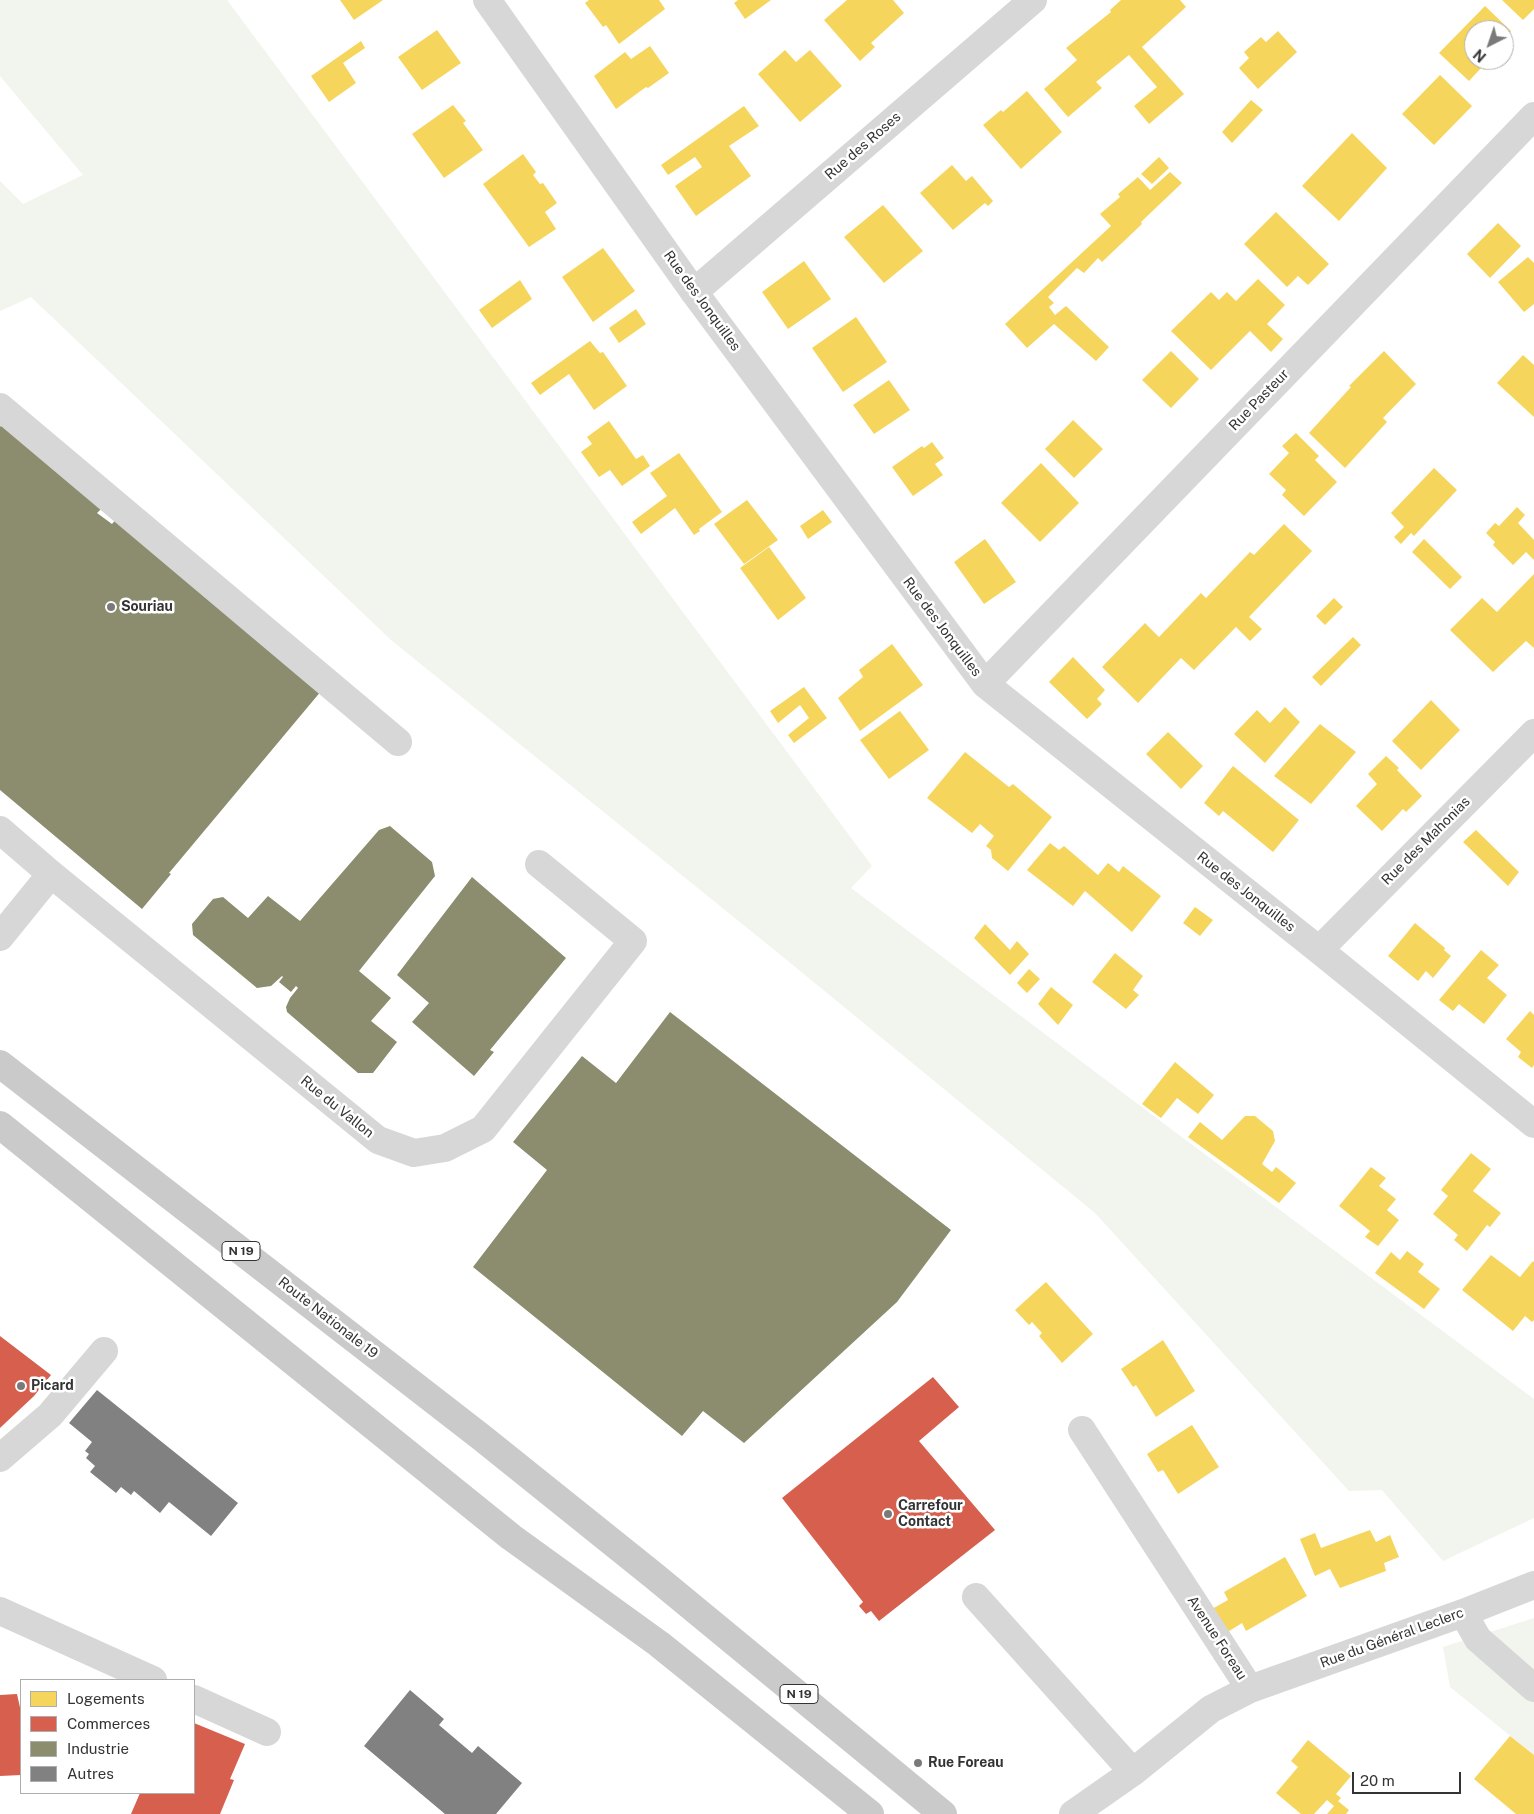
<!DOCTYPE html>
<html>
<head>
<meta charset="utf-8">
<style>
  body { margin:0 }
  #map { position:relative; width:1534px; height:1814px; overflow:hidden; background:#fff; font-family:"Public Sans",sans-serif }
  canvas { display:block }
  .legend { position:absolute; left:20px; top:1679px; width:175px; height:115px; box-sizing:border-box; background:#fff; border:1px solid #adadad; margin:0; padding:6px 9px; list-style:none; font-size:15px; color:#333 }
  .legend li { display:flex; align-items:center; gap:10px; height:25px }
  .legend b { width:25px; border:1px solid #adadad }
  .north { position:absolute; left:1464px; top:20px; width:50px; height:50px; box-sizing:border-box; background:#fff; border:1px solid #adadad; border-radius:50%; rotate:221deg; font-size:14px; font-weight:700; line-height:20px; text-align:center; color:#333 }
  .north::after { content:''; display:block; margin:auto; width:18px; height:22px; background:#7a7a7a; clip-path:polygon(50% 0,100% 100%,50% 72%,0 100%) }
  .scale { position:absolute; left:1352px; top:1772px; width:109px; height:22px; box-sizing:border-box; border:2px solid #333; border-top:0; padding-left:6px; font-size:15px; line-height:18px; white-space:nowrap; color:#333; -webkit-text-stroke:4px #fff; paint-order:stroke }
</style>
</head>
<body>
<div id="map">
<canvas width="1534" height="1814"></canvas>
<ul class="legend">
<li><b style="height:14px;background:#f6d55c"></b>Logements</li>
<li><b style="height:14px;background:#d6604d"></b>Commerces</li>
<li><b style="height:14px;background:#8c8c6e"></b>Industrie</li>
<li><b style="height:14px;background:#818181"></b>Autres</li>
</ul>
<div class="north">N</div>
<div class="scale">20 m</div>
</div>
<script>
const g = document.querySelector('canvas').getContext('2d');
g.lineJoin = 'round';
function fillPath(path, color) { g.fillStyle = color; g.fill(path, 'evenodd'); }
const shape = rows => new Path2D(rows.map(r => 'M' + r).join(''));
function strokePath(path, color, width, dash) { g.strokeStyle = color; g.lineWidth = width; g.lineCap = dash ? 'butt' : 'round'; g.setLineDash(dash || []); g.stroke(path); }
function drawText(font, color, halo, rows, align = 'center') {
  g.font = font + ' "Public Sans",sans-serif'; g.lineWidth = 5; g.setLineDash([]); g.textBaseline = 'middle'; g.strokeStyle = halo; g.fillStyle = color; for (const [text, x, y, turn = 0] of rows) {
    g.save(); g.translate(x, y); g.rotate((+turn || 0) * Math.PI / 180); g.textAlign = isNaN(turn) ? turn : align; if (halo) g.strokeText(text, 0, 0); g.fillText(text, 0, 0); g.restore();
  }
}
fillPath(shape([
  [0,0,227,0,872,866,851,888,1171,1129,1534,1399,1534,1518,1443,1561,1382,1490,1349,1491,1095,1213,788,961,391,640,31,297,0,311,0,181,23,204,83,175,0,76],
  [1534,1618,1534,1755,1450,1687,1443,1647]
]), '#f1f5ed');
fillPath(shape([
  [340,0,383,0,354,20],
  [589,0,659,0,665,9,619,44,606,25,603,27,585,3],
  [738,0,771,0,745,19,734,3],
  [847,0,893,0,904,13,871,43,875,47,860,61,824,20],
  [1121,0,1180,0,1186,7,1142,47,1184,94,1149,124,1134,106,1157,87,1129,55,1096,82,1102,88,1068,117,1044,89,1077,60,1066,48,1111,12,1110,10],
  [1502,0,1534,0,1534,9,1523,20],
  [1485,6,1511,31,1504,38,1504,30,1474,30,1474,60,1495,60,1485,70,1482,67,1469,81,1439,53],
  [437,30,461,63,422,90,398,57],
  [1278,31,1297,52,1258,89,1239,68,1249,58,1244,52,1261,37,1266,42],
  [361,41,365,48,343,63,356,83,329,102,311,76],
  [650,46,669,73,648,88,646,87,616,109,594,76,625,52,631,59],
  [785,50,796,62,810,50,842,86,800,122,758,74],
  [1440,75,1472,106,1434,145,1402,114],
  [1027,91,1062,132,1021,169,983,125,1001,110,1003,112],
  [1251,100,1263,110,1232,143,1222,132],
  [453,105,466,121,463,123,483,150,444,178,412,134],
  [744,106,759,126,729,146,751,176,696,216,675,186,702,167,695,157,668,175,661,165],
  [1352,133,1387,168,1339,221,1302,186],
  [523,154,536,172,533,175,540,184,543,183,557,203,545,212,556,229,529,247,483,184],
  [1159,157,1169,168,1152,184,1141,174],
  [952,165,966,181,972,176,993,201,988,206,985,203,953,230,920,193],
  [1170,172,1182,183,1141,222,1142,224,1102,262,1098,258,1084,273,1077,268,1048,297,1054,303,1049,307,1055,315,1066,306,1109,347,1096,361,1054,324,1027,348,1005,324,1111,226,1100,214,1120,197,1118,194,1138,177,1150,190],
  [883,205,923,251,884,283,844,237],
  [1276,212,1329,264,1308,285,1298,276,1287,287,1244,244],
  [1498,223,1521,246,1490,278,1467,254],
  [603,248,635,291,593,322,562,277],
  [1528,257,1534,263,1534,304,1524,312,1498,282],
  [804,261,831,299,788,329,762,292],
  [1258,279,1285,305,1267,324,1283,339,1271,352,1250,331,1211,370,1171,331,1211,292,1219,300,1227,292,1236,301],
  [520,280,532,299,492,328,479,310],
  [636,309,646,324,619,343,609,328],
  [856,317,887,362,843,392,812,348],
  [590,341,600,353,603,352,627,386,594,410,569,374,540,395,531,383],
  [1171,351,1199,379,1171,408,1142,380],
  [1384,351,1416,384,1383,418,1387,422,1345,468,1309,433,1351,387,1349,386],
  [1523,355,1534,365,1534,417,1497,383],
  [889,380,910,410,874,434,853,405],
  [1073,420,1103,449,1074,478,1045,449],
  [609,421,636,459,643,455,650,466,622,486,610,470,599,477,581,452,592,444,587,437],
  [1296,433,1319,456,1315,460,1337,482,1304,516,1282,495,1286,490,1269,474,1289,453,1282,446],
  [932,442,944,458,935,464,943,475,913,496,892,467,922,446,924,448],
  [679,453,722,512,699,529,700,531,694,535,675,508,641,534,632,522,667,496,650,473],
  [1041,463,1079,503,1040,542,1001,503],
  [1434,468,1457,490,1414,536,1411,533,1401,544,1394,537,1404,527,1391,513],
  [747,500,778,540,744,564,714,524],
  [1517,507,1525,515,1518,523,1534,540,1534,560,1526,552,1513,565,1493,545,1495,542,1486,533,1495,523,1499,526],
  [823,510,832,522,808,539,800,526],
  [1284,524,1312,551,1249,617,1262,629,1250,641,1236,627,1194,670,1181,658,1138,703,1102,667,1145,623,1159,637,1201,593,1206,598,1250,552,1254,555],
  [985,539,1016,582,984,604,954,562],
  [1424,539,1462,577,1450,589,1412,552],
  [769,547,806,598,778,620,740,568],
  [1534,574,1534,648,1526,641,1493,672,1450,630,1482,598,1497,612],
  [1334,598,1343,607,1325,625,1316,616],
  [1353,637,1361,645,1321,686,1312,677],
  [892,644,923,685,860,731,838,698,863,677,859,670],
  [1073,657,1105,690,1097,699,1102,704,1087,719,1049,682],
  [804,687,827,718,794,743,788,735,809,718,800,705,778,723,770,711],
  [1431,700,1460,730,1421,770,1392,741],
  [1285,707,1300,722,1265,763,1234,734,1257,710,1270,723],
  [900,711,929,750,889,779,860,740],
  [1320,724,1356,752,1311,804,1274,776],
  [1168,732,1203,766,1181,789,1146,754],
  [965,752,1009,787,1013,784,1052,817,1008,871,992,858,991,850,986,846,994,836,980,824,972,833,927,798],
  [1386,756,1399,768,1397,770,1422,796,1406,812,1403,809,1382,831,1356,806,1377,784,1368,774],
  [1233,766,1299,820,1273,852,1223,811,1219,816,1204,803],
  [1476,830,1519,872,1508,886,1463,842],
  [1050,843,1059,850,1064,846,1098,875,1108,863,1119,872,1123,866,1161,896,1132,932,1085,891,1073,906,1027,870],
  [1195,907,1213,920,1200,936,1183,923],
  [1415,923,1445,948,1444,950,1451,956,1433,978,1426,971,1418,981,1388,956],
  [985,924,1010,950,1017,941,1029,954,1010,975,974,938],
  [1481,950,1499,965,1487,978,1507,995,1484,1024,1459,1004,1453,1011,1439,1000],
  [1115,953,1143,976,1133,990,1139,995,1126,1009,1092,982],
  [1029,969,1040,979,1027,993,1017,983],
  [1051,987,1073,1005,1058,1025,1038,1004],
  [1530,1011,1534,1015,1534,1065,1532,1068,1518,1057,1521,1052,1506,1039],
  [1175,1062,1214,1095,1198,1114,1177,1098,1161,1118,1142,1104],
  [1245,1116,1255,1116,1273,1131,1275,1141,1262,1164,1272,1172,1276,1167,1296,1183,1279,1203,1188,1137,1200,1122,1222,1140],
  [1471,1153,1491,1169,1473,1191,1501,1213,1490,1227,1487,1225,1467,1251,1454,1240,1458,1235,1433,1214,1448,1196,1441,1190],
  [1371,1167,1386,1178,1379,1186,1396,1199,1387,1210,1399,1220,1378,1246,1365,1237,1370,1231,1339,1206],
  [1407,1251,1424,1264,1418,1272,1440,1289,1424,1309,1375,1273,1391,1252,1400,1260],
  [1491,1255,1520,1277,1533,1261,1534,1262,1534,1320,1532,1322,1525,1316,1513,1331,1462,1290],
  [1046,1282,1093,1334,1062,1363,1039,1336,1042,1333,1032,1322,1029,1325,1015,1310],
  [1163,1340,1195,1391,1156,1417,1136,1385,1133,1387,1121,1369],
  [1192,1425,1219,1467,1178,1494,1163,1470,1158,1472,1147,1454],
  [1370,1530,1376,1542,1390,1535,1399,1557,1384,1563,1386,1571,1340,1588,1330,1569,1315,1576,1300,1539,1315,1533,1321,1548],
  [1285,1557,1307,1596,1246,1631,1242,1623,1226,1633,1212,1609,1228,1600,1224,1592],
  [1510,1736,1534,1755,1534,1814,1516,1814,1474,1779],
  [1308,1740,1351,1776,1336,1794,1341,1798,1338,1801,1349,1810,1346,1814,1327,1814,1334,1806,1327,1800,1314,1814,1301,1814,1276,1793,1298,1767,1291,1761]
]), '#f6d55c');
fillPath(shape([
  [0,1336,51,1375,34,1396,0,1428],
  [933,1377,959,1407,919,1441,995,1530,879,1621,871,1611,866,1614,859,1606,863,1602,782,1498],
  [17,1694,21,1712,21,1775,0,1776,0,1695],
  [194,1723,245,1744,230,1779,234,1780,220,1814,131,1814,140,1793,194,1793]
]), '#d6604d');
fillPath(shape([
  [2,424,103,507,97,513,112,524,117,518,322,690,169,873,171,874,142,909,0,790,0,427],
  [390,826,432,862,435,876,359,971,391,998,371,1021,397,1042,373,1073,358,1073,287,1012,286,1007,290,998,298,988,296,986,291,992,279,982,283,977,282,976,271,986,257,988,193,935,192,924,213,899,223,897,248,918,268,896,300,921,379,830],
  [472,877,566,958,490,1050,494,1052,474,1076,412,1022,429,1003,397,975],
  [670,1012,951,1230,897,1302,744,1443,703,1411,682,1436,473,1267,547,1170,513,1142,582,1056,616,1083]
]), '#8c8c6e');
fillPath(shape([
  [97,1390,238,1503,211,1536,169,1502,160,1513,134,1491,131,1495,121,1487,116,1493,90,1472,95,1466,86,1458,89,1454,85,1451,92,1442,69,1423],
  [410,1690,444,1719,439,1725,472,1753,478,1746,522,1783,496,1814,445,1814,364,1746]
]), '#818181');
strokePath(shape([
  [487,0,694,292,985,684,1319,950,1534,1124],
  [694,292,1033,0],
  [0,407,398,742],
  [985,684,1534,116],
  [0,830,51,874,378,1140,414,1153,445,1148,483,1129,633,941,539,864],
  [0,937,51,874],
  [1319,950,1534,733],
  [0,1458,50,1415,104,1351],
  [976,1597,1133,1772],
  [0,1611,153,1680],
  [1463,1613,1478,1639,1534,1688],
  [1250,1689,1463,1613,1534,1585],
  [194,1699,267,1732],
  [1073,1814,1133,1772,1211,1709,1250,1689,1082,1430]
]), '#d7d7d7', 28);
strokePath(shape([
  [0,1064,481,1437,653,1575,943,1814],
  [0,1125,511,1537,659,1644,870,1814]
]), '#cacaca', 28);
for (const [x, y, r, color] of [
  [111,607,5,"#7a7a7a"],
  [21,1386,5,"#7a7a7a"],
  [888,1514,5,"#7a7a7a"],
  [918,1763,5,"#7a7a7a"]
]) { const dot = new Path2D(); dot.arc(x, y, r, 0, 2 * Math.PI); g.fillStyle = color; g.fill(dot); strokePath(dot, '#fff', 2); }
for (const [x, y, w] of [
  [241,1251,38],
  [799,1694,38]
]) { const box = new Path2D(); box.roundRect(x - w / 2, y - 9.5, w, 19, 4); g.fillStyle = '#fff'; g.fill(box); strokePath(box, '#333', 1); }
drawText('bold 12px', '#333', null, [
  ["N 19",241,1251],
  ["N 19",799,1694]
]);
drawText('14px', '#333', '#fff', [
  ["Rue des Roses",863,146,-41],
  ["Rue des Jonquilles",702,301,54],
  ["Rue Pasteur",1259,400,-46],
  ["Rue des Jonquilles",942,627,53],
  ["Rue des Mahonias",1426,841,-45],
  ["Rue des Jonquilles",1246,892,38],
  ["Rue du Vallon",337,1107,39],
  ["Route Nationale 19",328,1318,38],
  ["Avenue Foreau",1217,1638,57],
  ["Rue du Général Leclerc",1392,1638,-20]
]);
drawText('bold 14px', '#333', '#fff', [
  ["Souriau",121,607],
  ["Picard",31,1386],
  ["Carrefour",898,1506],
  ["Contact",898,1522],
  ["Rue Foreau",928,1763]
], 'left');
</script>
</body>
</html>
